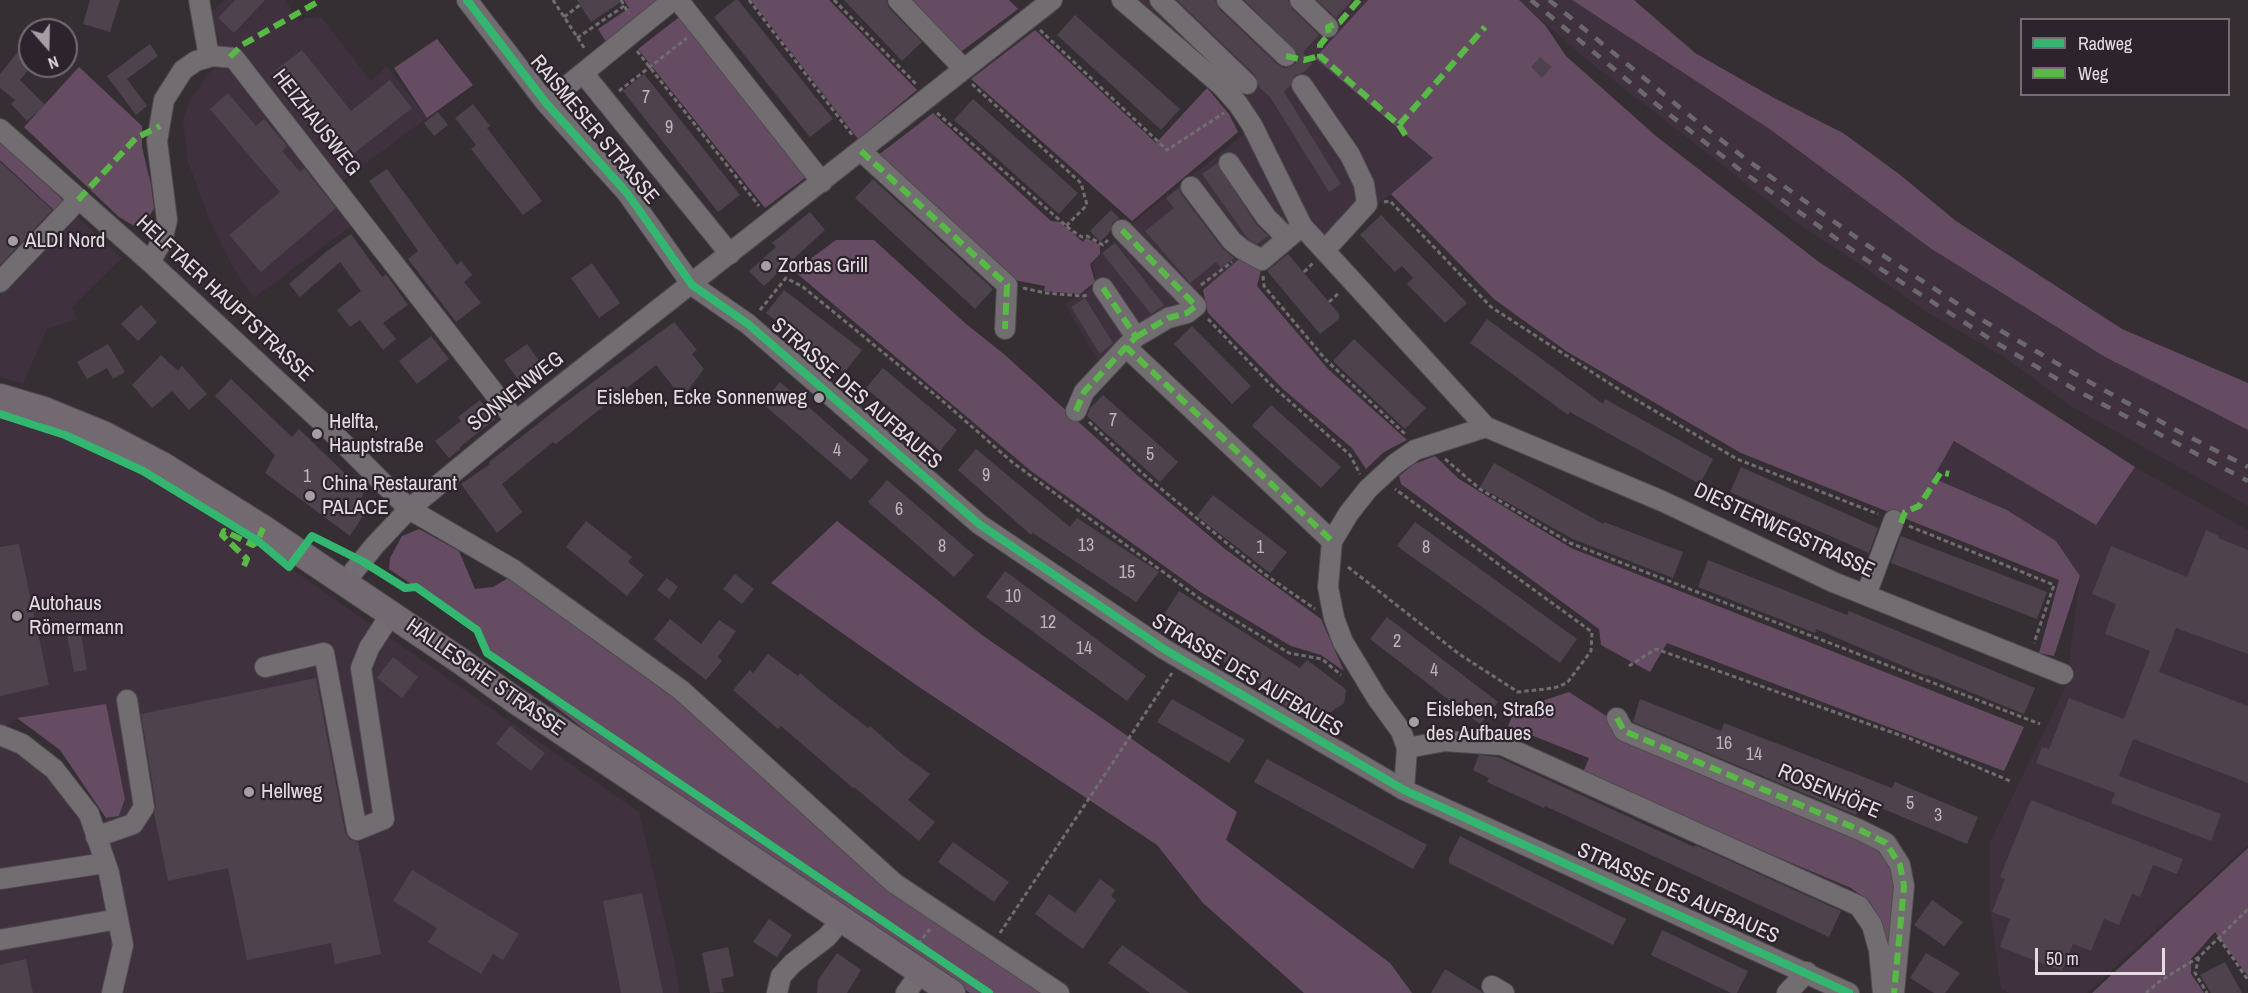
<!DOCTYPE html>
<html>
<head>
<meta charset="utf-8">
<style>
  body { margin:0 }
  #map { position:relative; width:2248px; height:993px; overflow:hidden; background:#352f34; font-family:"Archivo Narrow",sans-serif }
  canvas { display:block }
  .legend { position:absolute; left:2020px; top:18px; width:210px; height:78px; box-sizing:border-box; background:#2d232c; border:2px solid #756d74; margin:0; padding:8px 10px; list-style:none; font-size:18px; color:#e2dbe1 }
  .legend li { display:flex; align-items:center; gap:12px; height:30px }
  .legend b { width:30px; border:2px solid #756d74 }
  .north { position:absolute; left:18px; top:18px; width:60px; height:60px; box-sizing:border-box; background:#2d232c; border:2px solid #756d74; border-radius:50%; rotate:160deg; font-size:16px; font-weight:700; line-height:24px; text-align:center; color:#e2dbe1 }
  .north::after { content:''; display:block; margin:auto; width:21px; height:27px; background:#a59fa4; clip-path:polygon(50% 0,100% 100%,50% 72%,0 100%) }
  .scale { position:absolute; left:2035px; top:948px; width:130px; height:27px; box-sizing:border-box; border:3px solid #e2dbe1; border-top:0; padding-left:8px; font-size:18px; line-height:21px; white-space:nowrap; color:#e2dbe1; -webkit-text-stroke:4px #2d232c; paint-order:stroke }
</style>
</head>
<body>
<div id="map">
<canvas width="2248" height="993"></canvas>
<ul class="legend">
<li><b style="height:8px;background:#33b770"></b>Radweg</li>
<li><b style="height:8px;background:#58b947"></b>Weg</li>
</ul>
<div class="north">N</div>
<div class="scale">50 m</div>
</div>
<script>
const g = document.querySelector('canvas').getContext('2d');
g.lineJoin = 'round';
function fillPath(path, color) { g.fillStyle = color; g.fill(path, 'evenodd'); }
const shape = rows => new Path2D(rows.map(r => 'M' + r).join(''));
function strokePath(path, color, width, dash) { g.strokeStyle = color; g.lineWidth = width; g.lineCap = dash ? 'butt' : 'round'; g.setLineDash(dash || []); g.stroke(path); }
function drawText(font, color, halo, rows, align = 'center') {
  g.font = font + ' "Archivo Narrow",sans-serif'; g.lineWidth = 4.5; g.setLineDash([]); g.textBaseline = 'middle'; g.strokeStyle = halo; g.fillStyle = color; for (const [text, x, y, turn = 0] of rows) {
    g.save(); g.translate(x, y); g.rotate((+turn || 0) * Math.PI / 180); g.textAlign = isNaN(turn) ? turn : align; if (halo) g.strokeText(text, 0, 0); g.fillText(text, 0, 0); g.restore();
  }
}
fillPath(shape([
  [225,0,285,0,299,22,306,18,321,17,371,81,387,66,427,118,329,191,352,225,254,298,234,269,208,216,188,162,183,121,190,100,208,74,220,64,219,39,210,13],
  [1139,0,1368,0,1315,58,1433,158,1333,244,1287,229,1098,360,1065,304,1097,284,1092,263,1129,226,1259,122,1247,102],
  [1519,0,1572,0,1771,130,1930,248,2105,357,2248,430,2248,506,2069,405,2004,357,1925,311,1855,261,1794,221,1582,56],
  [0,144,122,258,72,307,77,319,47,329,23,384,0,377],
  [0,414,65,435,143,471,258,541,289,567,639,812,675,964,680,993,0,993,0,735,22,744,97,836,106,818,119,816,125,799,120,769,17,718,0,730],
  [1954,441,2096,525,2135,467,2248,530,2248,845,2087,993,2009,993,2001,989,1990,907,1990,843,2066,686,2080,576,2056,541,2007,510,1933,478]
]), '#3f313d');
fillPath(shape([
  [624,0,663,0,608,45,598,29,629,8],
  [751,0,829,0,917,90,858,139],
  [906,0,1009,0,1018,9,958,54],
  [1368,0,1519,0,1545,25,1566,56,1657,137,1819,262,2135,467,2096,525,1954,441,1933,478,2007,510,2056,541,2080,576,2054,656,2039,653,2059,580,1741,453,1566,351,1494,299,1391,194,1433,158,1315,58],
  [1572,0,1634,0,1695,53,1774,98,1843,133,1899,174,1956,221,2122,329,2248,383,2248,430,2105,357,1930,248,1771,130],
  [683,14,809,175,765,208,638,49],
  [1035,30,1156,143,1207,88,1229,114,1238,132,1132,221,971,79],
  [437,39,473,85,427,118,394,68],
  [79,67,142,126,142,147,151,185,154,209,146,221,136,227,119,217,24,127],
  [933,113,1051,221,1060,222,1083,242,1086,238,1100,245,1100,254,1090,264,1095,282,1080,294,1044,291,1045,286,1009,279,877,156],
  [0,141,64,201,55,211,0,160],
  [836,240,874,240,965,323,1005,355,1137,475,1225,549,1321,619,1344,671,1321,655,1291,646,1202,593,1031,471,794,271],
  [1245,254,1255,260,1261,270,1257,286,1328,369,1407,440,1384,452,1366,469,1352,448,1283,389,1208,313,1203,290],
  [1435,456,1459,479,1571,548,2024,727,2004,771,1667,643,1650,672,1601,645,1599,629,1401,484,1399,476,1414,464],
  [837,521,982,635,1237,812,1226,840,1390,963,1412,993,1304,993,1203,903,1157,845,916,685,771,583],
  [419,529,459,551,475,589,493,587,510,577,656,678,889,890,1041,993,970,993,621,758,487,653,477,629,389,569,390,558,402,536],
  [1569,692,1611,719,1613,732,1865,841,1885,856,1894,876,1898,896,1892,955,1885,952,1882,925,1870,902,1851,888,1582,775,1589,758,1508,726,1515,710],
  [106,704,125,799,119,816,106,818,60,750,17,718],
  [2248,848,2248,976,2215,932,2191,959,2191,974,2204,993,2092,993]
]), '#654c62');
fillPath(shape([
  [90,0,120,0,110,32,83,24],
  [235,0,265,0,234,33,218,18],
  [577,0,624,0,591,22],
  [735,0,738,0,833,119,810,137,714,17],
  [844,0,886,0,889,8,922,42,902,61],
  [1177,0,1215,0,1219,9,1278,65,1284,68,1290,67,1295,64,1298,58,1297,52,1244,0,1288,0,1292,9,1319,35,1303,52,1312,64,1303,73,1295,75,1290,86,1284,92,1341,184,1329,192,1270,97,1259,87,1255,75],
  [1317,0,1352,0,1336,18],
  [1075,15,1180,109,1161,130,1057,35],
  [30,37,30,68,20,80,45,105,27,121,11,104,15,100,0,88,0,74],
  [150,44,158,56,127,79,147,106,136,115,107,76],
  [302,50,351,111,390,80,412,108,348,158,276,70],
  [1540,57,1552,67,1542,78,1531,67],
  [644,74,740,195,718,212,623,91],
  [228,93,256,126,264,119,287,146,282,151,300,172,304,168,336,208,261,272,229,235,280,192,210,109],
  [973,99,1078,193,1059,214,954,120],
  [473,104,490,126,487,128,542,201,523,215,471,149,476,145,455,118],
  [438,112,448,125,434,136,424,123],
  [0,162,52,210,0,265],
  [1217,163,1256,224,1268,236,1257,244,1248,239,1202,174],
  [387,169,457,265,461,261,472,275,464,282,481,303,456,322,408,259,418,251,369,181],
  [873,179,993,289,975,309,855,198],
  [1179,188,1181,194,1222,248,1234,258,1221,268,1216,262,1190,283,1145,231,1174,208,1166,198],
  [1111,210,1119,218,1113,222,1110,232,1100,242,1090,231],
  [810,212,825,230,764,286,749,271,776,247,772,243],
  [1381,215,1467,303,1445,323,1407,284,1413,278,1402,266,1395,272,1360,235],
  [351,234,382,277,386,274,408,305,383,323,396,339,383,350,360,320,350,327,337,310,361,291,340,262,300,297,289,284,327,251],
  [1115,243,1164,305,1151,314,1102,253],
  [1288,254,1339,314,1339,319,1320,334,1267,271],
  [592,263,620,303,599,318,571,278],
  [784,290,862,350,844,373,766,313],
  [1085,298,1113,343,1100,354,1071,307],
  [141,305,157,322,138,341,121,324],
  [1487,319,1603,404,1605,399,1713,459,1700,484,1570,412,1568,415,1470,343],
  [674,322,697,350,692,354,704,369,682,398,656,365,556,444,553,442,502,484,522,512,497,533,461,484,490,464,489,462,562,405],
  [1192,326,1251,386,1232,404,1174,344],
  [431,336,449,359,417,384,399,361],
  [1354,339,1426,408,1405,429,1333,361],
  [108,344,125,372,113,379,107,368,87,379,77,362],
  [527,344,542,365,519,381,504,360],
  [161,355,178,371,182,366,207,394,189,410,172,391,152,408,132,385],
  [883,368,957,430,940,451,866,388],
  [231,379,292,437,299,429,364,492,361,499,370,505,350,536,265,473,275,455,215,396],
  [780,382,869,460,851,480,762,403],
  [1103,395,1178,462,1160,482,1087,416,1090,408],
  [480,400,495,419,459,448,460,449,449,458,435,441,461,421,458,417],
  [1271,405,1341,467,1321,488,1252,426],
  [976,449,1070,527,1077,518,1159,572,1136,602,1033,533,1031,535,958,470],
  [1494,463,1603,524,1604,522,1683,552,1673,578,1573,539,1480,487],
  [1741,467,1878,528,1869,553,1730,492],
  [887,480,974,555,954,577,868,502],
  [1213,495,1287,552,1270,573,1197,516],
  [586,521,632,557,628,562,644,575,627,596,566,547],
  [1415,522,1577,639,1560,663,1397,546],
  [2206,530,2219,536,2218,538,2248,550,2248,654,2176,628,2159,672,2248,706,2248,783,2133,739,2119,776,2221,814,2211,841,2111,803,2115,793,2036,763,2042,747,2049,749,2069,698,2124,719,2150,651,2105,634,2116,604,2092,594,2111,546,2187,577],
  [1901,536,2047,592,2037,619,1891,563],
  [19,544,49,685,0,696,0,547],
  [1708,560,1847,615,1849,611,2035,688,2024,714,1928,675,1927,676,1816,629,1815,633,1698,587],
  [1005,571,1146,676,1127,701,986,597],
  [735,574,754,589,742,604,723,589],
  [667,578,678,587,669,599,657,590],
  [1179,591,1300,668,1307,660,1343,687,1346,690,1344,703,1331,712,1321,712,1309,704,1301,715,1279,702,1281,698,1160,621],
  [1387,617,1498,702,1480,724,1370,639],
  [670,619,701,644,719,620,736,631,718,657,722,661,706,680,654,639],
  [79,621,87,670,74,672,65,623],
  [768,654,798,676,800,673,824,694,868,728,870,726,902,754,930,774,908,800,935,822,919,841,854,787,853,788,781,726,778,729,733,690,750,670,753,673],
  [393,657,418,677,402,698,377,678],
  [316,678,345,832,349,839,358,842,381,954,335,964,331,943,247,960,228,868,168,881,154,813,156,805,141,714],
  [1172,699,1245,740,1229,763,1157,722],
  [1640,699,1721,731,1724,723,1892,788,1895,782,1978,817,1967,844,1862,800,1856,815,1633,722],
  [510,726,545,753,531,771,496,744],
  [1479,755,1498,757,1694,847,1695,845,1841,911,1829,937,1545,806,1544,808,1487,782,1489,778,1473,770],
  [1267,759,1427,845,1413,869,1254,782],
  [2031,800,2183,859,2177,874,2153,865,2140,897,2132,894,2119,925,2104,919,2091,951,2073,944,2062,971,2000,947,2010,919,1992,912,2005,879,2000,877],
  [1460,836,1626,919,1613,945,1449,863,1449,858],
  [953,842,1009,882,994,902,938,862],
  [412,870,519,934,503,960,493,954,481,974,428,942,437,928,393,901],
  [1100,879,1115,890,1111,896,1116,900,1083,949,1035,914,1049,894,1075,913],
  [642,893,663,993,621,993,603,901],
  [1932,900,1963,922,1944,946,1914,925],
  [769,919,792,935,777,957,753,942],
  [1662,930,1748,971,1737,993,1731,993,1651,955],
  [1122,945,1167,977,1189,993,1150,993,1108,963],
  [728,947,734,976,721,979,724,992,710,993,702,953],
  [837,953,861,970,847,993,817,993,818,980],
  [1926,953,1960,973,1945,993,1934,993,1910,978],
  [26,959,33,993,0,993,0,965],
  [2225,962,2242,993,2211,993,2200,975],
  [1445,969,1481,991,1483,993,1431,993]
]), '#4e434d');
const minor = shape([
  [199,0,209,57],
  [467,0,546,103,627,193,692,285,748,324,979,524,1164,649,1404,790,1849,993],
  [678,0,822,182],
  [898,0,964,69],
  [1122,0,1222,86,1238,104,1252,125,1302,226,1486,427,1662,501,1833,582,2063,674],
  [1160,0,1247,84],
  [1227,0,1286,56],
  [1300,0,1328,27],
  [583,73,730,254],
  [1302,85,1350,155,1364,184,1367,204,1325,250],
  [546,103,673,0],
  [0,129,150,262,326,426,409,509,514,570,681,690,894,883,1059,993],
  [861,151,1007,285,1005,329],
  [1229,163,1266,217,1287,238],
  [1191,187,1232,241,1242,249,1262,260,1302,226],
  [1122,230,1196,306,1187,313,1168,318,1136,337],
  [150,262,162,241,167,220,157,141,164,100,183,70,196,61,213,56,234,58,516,421],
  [0,282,78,200],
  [1103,288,1136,337,1126,347,1332,541],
  [1076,411,1084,392,1126,347],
  [345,582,375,545,409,509,516,421,1052,0],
  [1866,595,1894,520],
  [265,667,324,653,357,830,384,819,361,668,369,648,391,614],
  [1617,718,1624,731,1860,830,1886,843,1900,865,1904,886,1894,993],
  [0,735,22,744,54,769,89,814,109,873,123,945,112,993],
  [1407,748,1445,741,1502,745,1859,906,1872,925,1879,950,1883,993],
  [1404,790,1407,748,1401,731,1377,698,1343,642,1334,618,1328,587,1332,541,1349,513,1368,489,1395,464,1415,450,1486,427],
  [96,837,133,824,144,807,127,700],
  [0,879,105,863],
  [0,940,118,919],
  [1492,986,1504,993],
  [777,993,781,976,793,963,827,937,842,919],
  [906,993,921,972],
  [1787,993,1807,972]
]);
const major = shape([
  [0,397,44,410,103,434,164,466,263,528,462,662,516,701,952,993]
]);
strokePath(minor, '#504b4f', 22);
strokePath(major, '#504b4f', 28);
strokePath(shape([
  [553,0,585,49],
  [621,0,629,14],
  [749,0,853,136],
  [834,0,917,85],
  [564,17,580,5],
  [1040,30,1167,150,1224,113],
  [577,38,624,6],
  [637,51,759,206],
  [972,84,1081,183,1087,205,1066,226],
  [619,91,687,38],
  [937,113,1071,230,1082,237,1087,236,1103,245,1108,240],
  [1384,202,1390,201,1491,307,1626,394,1737,459,1878,514],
  [1304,272,1313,263],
  [1263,276,1264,286,1326,360,1405,434],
  [1201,285,1232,262],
  [1023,288,1045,293,1083,296,1088,295],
  [1329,302,1340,292],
  [760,310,786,278,803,287,945,403,1012,462,1112,535,1206,603,1289,653,1322,659,1341,675],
  [1208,319,1269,383,1350,455,1360,474],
  [1089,422,1142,473,1263,573,1315,609],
  [1445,459,1480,489,1570,543,2040,724],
  [1909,526,2054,585,2034,643],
  [1348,567,1459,654,1518,692,1554,688,1567,683,1591,651,1592,632,1395,489],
  [1629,666,1656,649,1911,739,2010,781],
  [1000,933,1172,673],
  [2219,938,2248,980],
  [918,944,930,929],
  [2199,957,2195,973,2207,993],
  [2146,993,2160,981,2199,957,2248,909]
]), '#706d70', 3, [4.5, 3]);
strokePath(minor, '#716d70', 20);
strokePath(major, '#726a70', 26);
strokePath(shape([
  [1531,0,1656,104,1739,169,1862,257,1995,342,2074,389,2248,481],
  [1549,0,1689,115,1747,160,1867,245,1984,321,2077,375,2176,430,2248,467]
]), '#6c696c', 4.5, [10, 10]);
strokePath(shape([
  [1359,0,1340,22,1328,27,1329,34,1320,45,1320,56,1399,125,1485,27],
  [1286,56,1304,60,1320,56],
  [230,57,242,45,321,0],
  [1399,125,1406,136],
  [861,151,1007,285,1005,329],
  [78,200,136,138,160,126],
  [1122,230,1196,306,1187,313,1168,318,1136,337],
  [1103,288,1136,337,1126,347,1332,541],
  [1076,411,1084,392,1126,347],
  [1901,523,1905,512,1919,506,1941,472,1949,474],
  [244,566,247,559,222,535,224,531,253,545,258,541,263,528],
  [1617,718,1624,731,1860,830,1886,843,1900,865,1904,886,1894,993]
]), '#58b947', 6, [12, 6]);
strokePath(shape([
  [467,0,546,103,627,193,692,285,748,324,979,524,1164,649,1404,790,1849,993],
  [0,414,65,435,143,471,258,541,289,567,312,536,362,561,405,588,416,587,477,630,487,653,989,993]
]), '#33b770', 8);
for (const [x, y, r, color] of [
  [13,241,6,"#a59fa4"],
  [766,266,6,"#a59fa4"],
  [819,398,6,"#a59fa4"],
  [317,434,6,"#a59fa4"],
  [310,496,6,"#a59fa4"],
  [17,616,6,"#a59fa4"],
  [1414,722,6,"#a59fa4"],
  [249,792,6,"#a59fa4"]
]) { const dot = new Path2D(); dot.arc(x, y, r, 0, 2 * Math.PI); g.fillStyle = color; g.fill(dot); strokePath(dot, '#2d232c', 2); }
drawText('18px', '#bdb5bc', null, [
  ["7",646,98],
  ["9",669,128],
  ["7",1113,421],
  ["4",837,451],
  ["5",1150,455],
  ["9",986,476],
  ["1",307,477],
  ["6",899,510],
  ["13",1086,546],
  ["8",942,547],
  ["1",1260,548],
  ["8",1426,548],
  ["15",1127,573],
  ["10",1013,597],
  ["12",1048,623],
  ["2",1397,642],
  ["14",1084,649],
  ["4",1434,671],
  ["16",1724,744],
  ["14",1754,755],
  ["5",1910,804],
  ["3",1938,816]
]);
drawText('21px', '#e2dbe1', '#2d232c', [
  ["HEIZHAUSWEG",316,123,52],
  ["RAISMESER STRASSE",594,130,50],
  ["HELFTAER HAUPTSTRASSE",224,299,43],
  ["SONNENWEG",516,392,-38],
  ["STRASSE DES AUFBAUES",856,394,41],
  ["DIESTERWEGSTRASSE",1784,531,25],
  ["STRASSE DES AUFBAUES",1247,676,31],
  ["HALLESCHE STRASSE",485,678,35],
  ["ROSENHÖFE",1829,792,23],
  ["STRASSE DES AUFBAUES",1678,894,24]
]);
drawText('21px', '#e2dbe1', '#2d232c', [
  ["ALDI Nord",25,241],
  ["Zorbas Grill",778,266],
  ["Eisleben, Ecke Sonnenweg",807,398,"right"],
  ["Helfta,",329,422],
  ["Hauptstraße",329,446],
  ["China Restaurant",322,484],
  ["PALACE",322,508],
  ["Autohaus",29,604],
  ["Römermann",29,628],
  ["Eisleben, Straße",1426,710],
  ["des Aufbaues",1426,734],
  ["Hellweg",261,792]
], 'left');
</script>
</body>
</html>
